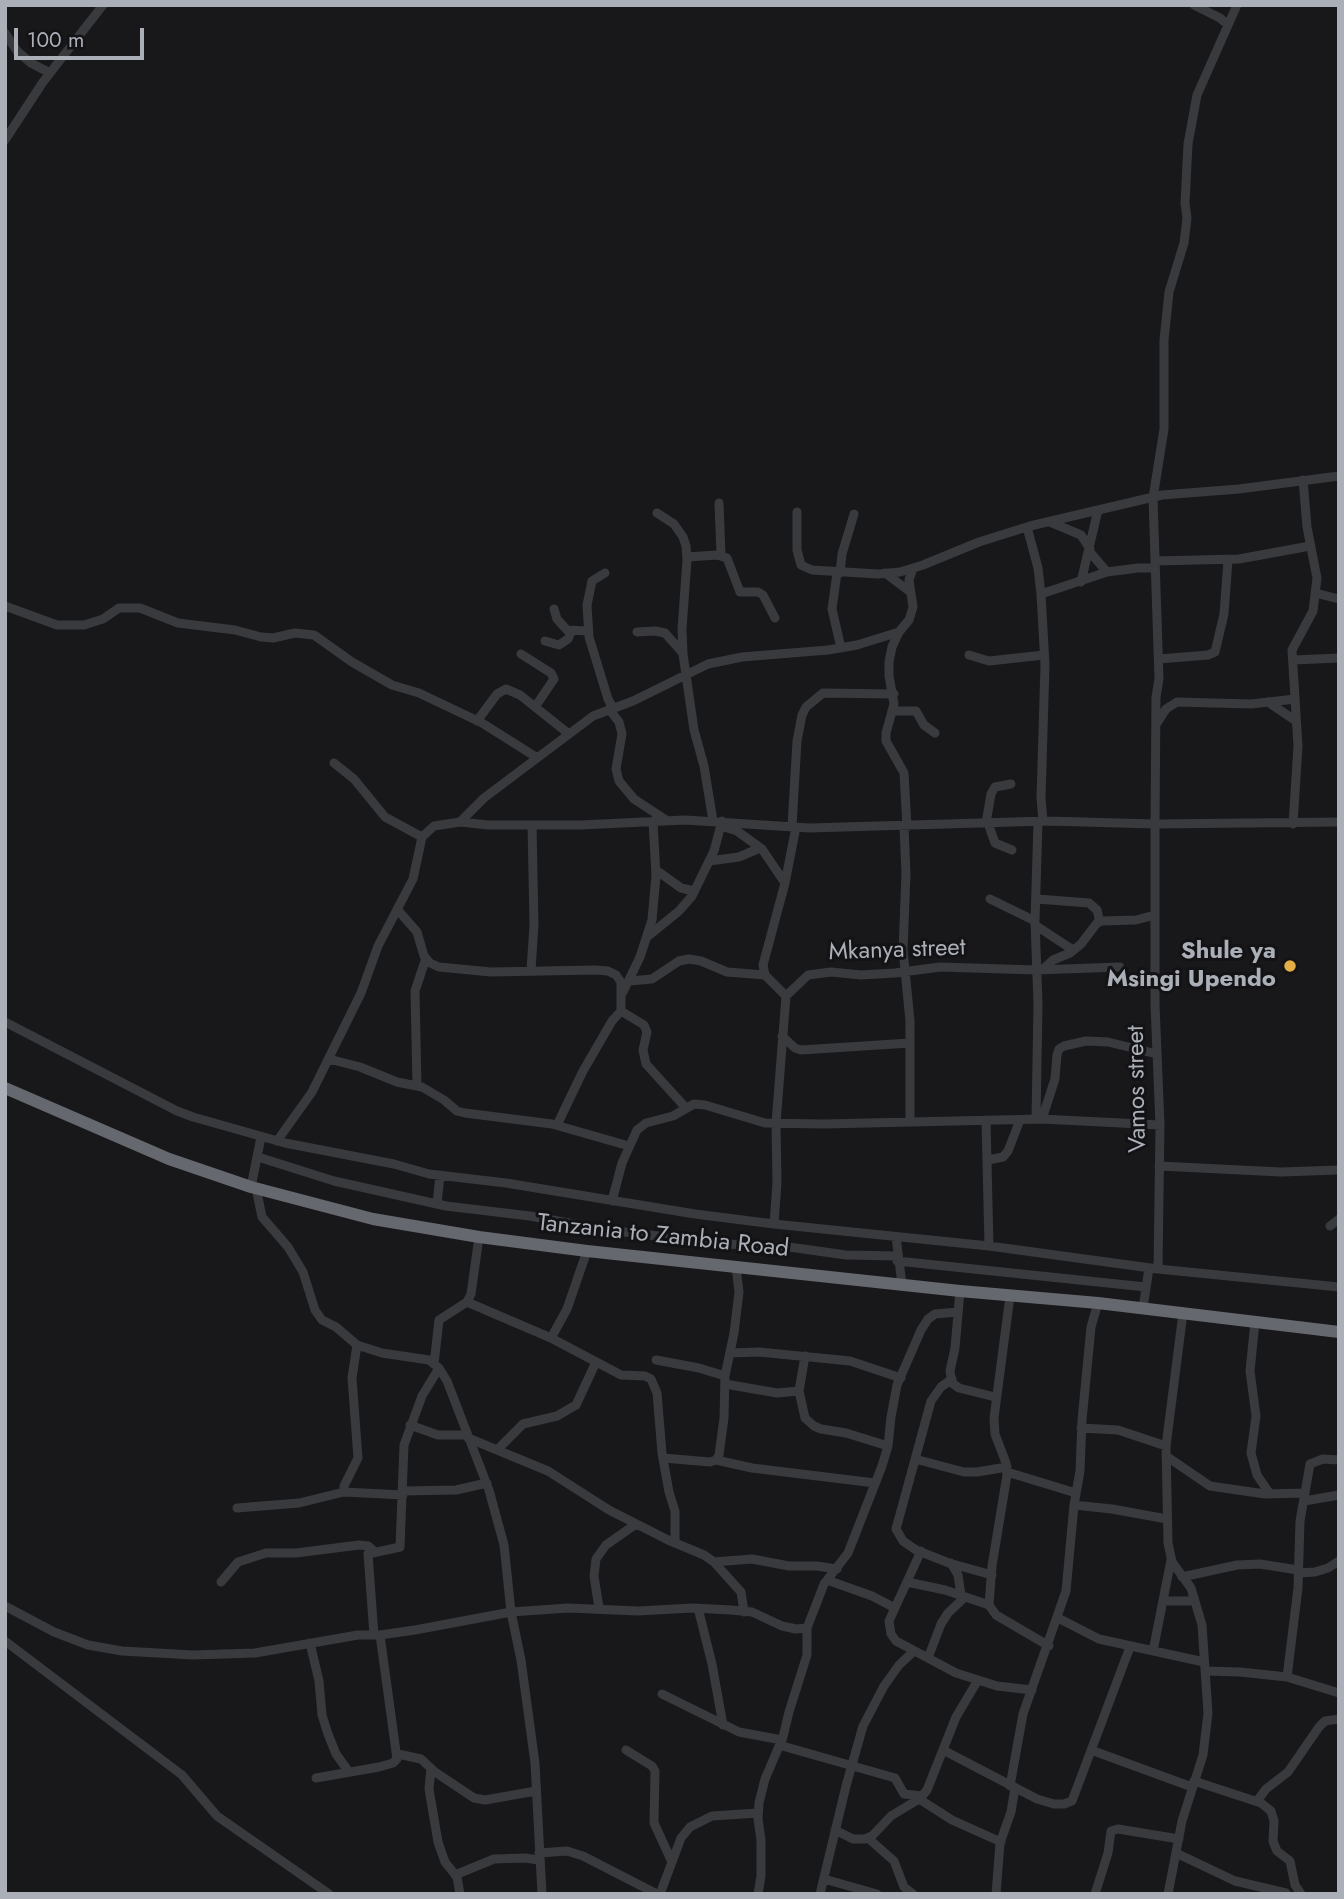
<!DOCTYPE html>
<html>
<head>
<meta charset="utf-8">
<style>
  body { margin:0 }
  #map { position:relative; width:1344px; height:1899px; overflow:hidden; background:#18181a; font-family:Jost,sans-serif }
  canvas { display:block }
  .frame { position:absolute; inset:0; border:7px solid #abafb8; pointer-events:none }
  .scale { position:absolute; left:14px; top:28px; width:130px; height:32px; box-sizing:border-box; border:4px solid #abafb8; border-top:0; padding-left:9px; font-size:21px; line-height:24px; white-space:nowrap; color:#abafb8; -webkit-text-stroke:5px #131315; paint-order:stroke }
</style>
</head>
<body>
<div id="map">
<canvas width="1344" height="1899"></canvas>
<div class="frame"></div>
<div class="scale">100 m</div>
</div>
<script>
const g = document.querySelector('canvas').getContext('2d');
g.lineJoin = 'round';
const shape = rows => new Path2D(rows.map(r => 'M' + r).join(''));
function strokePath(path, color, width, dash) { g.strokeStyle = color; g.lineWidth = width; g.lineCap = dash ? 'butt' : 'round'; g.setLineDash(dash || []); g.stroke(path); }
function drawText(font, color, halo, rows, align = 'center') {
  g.font = font + ' Jost,sans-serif'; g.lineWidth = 6; g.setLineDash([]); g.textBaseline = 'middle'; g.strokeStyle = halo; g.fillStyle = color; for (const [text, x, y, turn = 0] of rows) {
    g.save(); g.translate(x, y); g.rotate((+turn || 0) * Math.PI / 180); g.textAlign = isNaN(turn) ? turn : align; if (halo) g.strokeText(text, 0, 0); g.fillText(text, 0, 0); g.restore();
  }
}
strokePath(shape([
  [1194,5,1220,18,1227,24],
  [5,33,17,51,31,63,50,73],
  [5,140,43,82,103,5],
  [719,503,721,555],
  [797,512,797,550,801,565,812,570,878,574,900,572,923,565,979,542,1030,526,1162,495,1239,489,1339,476],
  [657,513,674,524,683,537,686,546,687,560,682,629,683,654,694,730,704,766,713,821],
  [1050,522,1081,535,1090,549],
  [1027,527,1038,568,1041,594,1045,665,1041,798,1043,821],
  [1089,551,1107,572],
  [687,557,717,555,727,558,740,592,758,592,763,595,775,618],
  [1155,561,1239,559,1310,546],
  [605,573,592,581,587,605,589,637,608,699,613,708],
  [837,573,832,609,841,648],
  [840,573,842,554,854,514],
  [885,573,909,591],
  [1081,582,1098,510],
  [1315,593,1339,599],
  [1041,594,1107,572,1138,568,1155,568],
  [5,606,57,625,84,625,103,619,119,608,140,608,178,623,235,630,261,637,273,638,295,633,314,635,352,662,392,685,419,693,482,723,536,757],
  [554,609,557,619,567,630,588,631],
  [637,632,655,631,665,633,682,652],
  [545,641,559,645,568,639,571,632],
  [521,654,551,673,554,679,535,707],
  [969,655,989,661,1044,655],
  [1159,659,1208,655,1215,652,1224,614,1228,560],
  [1293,660,1339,658],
  [1268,702,1296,721],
  [609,709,619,722,622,734,616,769,619,781,634,799,666,820],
  [893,711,916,711,924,725,935,733],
  [477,721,497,694,506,689,520,695,569,734],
  [1157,723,1166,709,1177,702,1251,704,1295,699],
  [334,763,354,779,385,817,422,837],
  [460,822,484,798,593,716,633,701,708,664,742,657,828,650,857,645,899,632],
  [986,823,991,794,995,787,1011,784],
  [988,823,995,843,1012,850],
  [1293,824,1298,746,1292,650,1313,611,1317,578,1307,527,1303,480],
  [721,826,737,831,762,849,785,883],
  [792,826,797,741,802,715,806,707,823,693,894,694],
  [904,827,906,874,903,950,910,1021,910,1122],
  [907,827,904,773,886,741,886,733,894,704,889,676,889,662,892,647,899,632,909,620,913,607,909,580,913,568],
  [709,861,739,857,760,848],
  [656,870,681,888,694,891],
  [990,899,1035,921],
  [1037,899,1089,903,1097,910,1100,922],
  [397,909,417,932,424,956,430,963,439,967,491,972,595,970,608,971,616,975,621,982,621,1011,644,1025,647,1032,643,1050,646,1064,686,1108],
  [1035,925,1073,950],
  [647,937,679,911,692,896,714,851,722,821],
  [1043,969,1053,960,1070,953,1081,944,1097,923,1102,921,1136,920,1155,915],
  [531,970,534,925,532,825],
  [629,981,652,979,679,961,689,959,701,961,727,972,765,975],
  [623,992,640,957,652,920,656,876,653,821],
  [786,996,765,975,763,965,785,883,796,827],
  [5,1022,177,1111,193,1117,285,1143,394,1164,429,1174,506,1183,695,1214,774,1224,989,1246,1158,1269,1339,1287],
  [782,1036,795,1048,801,1050,910,1043],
  [329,1059,360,1067,397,1082,422,1087,444,1100,457,1111,465,1113,552,1124,629,1146],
  [417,1086,415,991,426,958],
  [1036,1119,1038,1004,1035,921,1038,822],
  [1042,1119,1055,1079,1057,1055,1059,1049,1064,1046,1086,1041,1108,1042,1157,1054],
  [986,1120,989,1246],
  [557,1125,583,1071,612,1021,621,1011],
  [277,1141,312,1092,361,993,378,946,413,879,422,837,434,826,460,822,488,825,581,825,685,820,809,828,1047,821,1155,824,1339,822],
  [258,1157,334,1181,446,1206,530,1216,607,1230,726,1244,789,1247,846,1255,897,1256],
  [988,1160,1003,1157,1008,1151,1020,1120],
  [1159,1166,1281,1172,1339,1170],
  [251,1187,261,1137],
  [256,1188,262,1217,288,1247,303,1272,315,1310,322,1320,336,1327,357,1345,382,1353,429,1360,439,1368,447,1381,489,1490,504,1545,511,1612,521,1660,535,1763,542,1894],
  [612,1201,622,1163,637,1130,646,1123,673,1116,694,1104,705,1105,765,1123,824,1124,1042,1119,1160,1125],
  [437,1204,440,1175],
  [774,1224,777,1183,776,1123,786,996,808,975,831,972,861,975,895,973,940,967,1036,970,1120,967],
  [1330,1226,1339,1219],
  [896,1237,902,1284],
  [897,1261,1146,1287],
  [1158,1269,1160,1125,1155,1004,1155,824,1156,697,1159,679,1153,498,1164,429,1164,340,1169,292,1184,243,1187,218,1185,203,1188,144,1197,95,1237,5],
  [960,1291,955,1348,950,1371,952,1383,959,1388,995,1397],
  [1010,1296,994,1418,995,1434,1006,1463,1007,1475,992,1566,989,1605,996,1615,1049,1646],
  [467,1302,551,1338,621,1375,645,1376,651,1379,657,1393,662,1453,669,1492,675,1511,675,1543],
  [1143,1308,1149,1268],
  [1255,1322,1250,1371,1256,1416,1251,1453,1257,1475,1270,1494],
  [551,1338,567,1309,587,1251],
  [357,1345,352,1378,358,1458,344,1486,344,1492,403,1495],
  [730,1353,759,1352,850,1361,901,1378],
  [805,1356,799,1391,805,1418,814,1426,821,1429,846,1433,888,1446],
  [656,1360,699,1368,725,1376],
  [434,1364,439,1320,467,1302,471,1294,479,1237],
  [952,1379,941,1387,931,1401,896,1529,903,1541,916,1550,949,1563,992,1575],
  [725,1384,777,1393,799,1391],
  [410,1425,438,1435,467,1435],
  [1081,1428,1118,1430,1166,1446],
  [468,1438,548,1471,609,1510,668,1540,704,1555,714,1562,741,1592,744,1612],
  [497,1450,523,1424,557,1416,576,1405,596,1362],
  [1166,1456,1210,1486,1265,1494,1305,1493],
  [663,1458,710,1462,716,1460,719,1455,724,1418,725,1376,734,1333,739,1292,736,1267],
  [915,1459,964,1472,977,1472,1007,1467],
  [716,1460,752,1468,875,1483],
  [1007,1472,1076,1493],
  [403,1491,456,1490,487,1483],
  [1304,1501,1339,1495],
  [1074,1505,1112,1509,1167,1519],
  [237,1508,299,1503,344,1492],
  [921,1551,889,1621,891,1634,896,1641,956,1673,997,1686,1032,1690],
  [714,1562,752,1559,789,1566,817,1566,837,1569],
  [951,1563,958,1575,961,1595],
  [1298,1573,1315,1572,1328,1568,1339,1561],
  [1182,1577,1237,1565,1260,1564,1298,1570],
  [827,1580,872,1596,895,1608],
  [221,1582,238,1562,266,1553,296,1553,359,1545,368,1546,375,1552],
  [907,1582,945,1590,989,1605],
  [1164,1601,1195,1601],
  [5,1606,54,1632,88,1645,122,1651,193,1655,255,1653,358,1635,380,1635,415,1630,511,1612,568,1608,638,1611,692,1608,731,1610,752,1612,782,1626,796,1629,807,1628,824,1584,848,1553,882,1466,888,1446,891,1417,897,1385,921,1330,928,1319,935,1314,958,1312],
  [599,1608,594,1576,596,1559,606,1545,636,1524],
  [698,1608,712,1664,723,1725],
  [1058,1618,1099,1639,1204,1662],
  [374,1635,368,1554,400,1547,404,1445,422,1396,439,1368],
  [5,1641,182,1775,217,1816,329,1894],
  [310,1643,319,1681,322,1715,328,1734,336,1754,349,1772],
  [1153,1651,1171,1560],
  [928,1658,941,1624,948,1613,965,1597],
  [1205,1671,1240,1672,1287,1677,1339,1693],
  [1287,1677,1298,1588,1300,1521,1310,1464,1323,1459,1339,1460],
  [662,1694,739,1732,782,1740],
  [779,1745,895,1778,904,1794,922,1796,927,1790,956,1717,978,1680],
  [626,1750,652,1766,655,1771,654,1823,672,1862],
  [943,1750,1037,1799,1054,1804,1064,1804,1072,1801,1130,1647],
  [1091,1750,1192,1787],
  [398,1754,421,1759,435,1772,474,1798,485,1800,536,1791],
  [431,1768,429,1789,438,1842,445,1862,457,1877,460,1894],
  [316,1778,379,1767,393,1763,397,1759,380,1635],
  [1194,1781,1261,1803,1271,1811,1274,1821,1273,1841,1277,1851,1290,1861,1295,1885,1301,1894],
  [1010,1786,1023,1714,1066,1591,1074,1505,1080,1471,1082,1420,1091,1327,1098,1303],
  [916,1797,952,1820,1001,1842],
  [1257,1801,1266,1789,1288,1772,1319,1727,1325,1721,1339,1719],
  [835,1830,853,1839,865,1839,872,1836,891,1816,919,1799],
  [868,1838,894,1861,904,1887,913,1894],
  [539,1853,567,1851,583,1856,657,1894],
  [1176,1853,1235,1881,1286,1893],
  [455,1875,494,1859,525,1858,539,1860],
  [824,1879,877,1894],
  [660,1894,681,1838,690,1827,712,1816,758,1813],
  [758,1894,761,1876,761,1840,758,1819,759,1803,765,1779,783,1737,789,1712,807,1655,807,1628],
  [820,1894,846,1786,863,1726,884,1686,899,1665,914,1651],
  [996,1894,1000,1843,1011,1812,1015,1788],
  [1095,1894,1108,1853,1111,1831,1118,1829,1179,1839],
  [1168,1894,1182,1821,1203,1755,1208,1713,1202,1625,1191,1588,1172,1562,1168,1543,1166,1446,1183,1313]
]), '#393a3e', 9);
strokePath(shape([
  [5,1088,169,1159,251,1187,373,1219,479,1237,587,1251,960,1291,1098,1303,1339,1332]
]), '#66686f', 12);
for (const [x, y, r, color] of [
  [1290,966,7,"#e3ae46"]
]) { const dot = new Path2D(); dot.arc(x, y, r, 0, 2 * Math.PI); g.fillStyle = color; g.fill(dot); strokePath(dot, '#131315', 2.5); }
drawText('24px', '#abafb8', '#131315', [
  ["Mkanya street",897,951,-2],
  ["Vamos street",1138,1089,-91],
  ["Tanzania to Zambia Road",663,1237,6]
]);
drawText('bold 24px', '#abafb8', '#131315', [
  ["Shule ya",1276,952],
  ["Msingi Upendo",1276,980]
], 'right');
</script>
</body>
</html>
